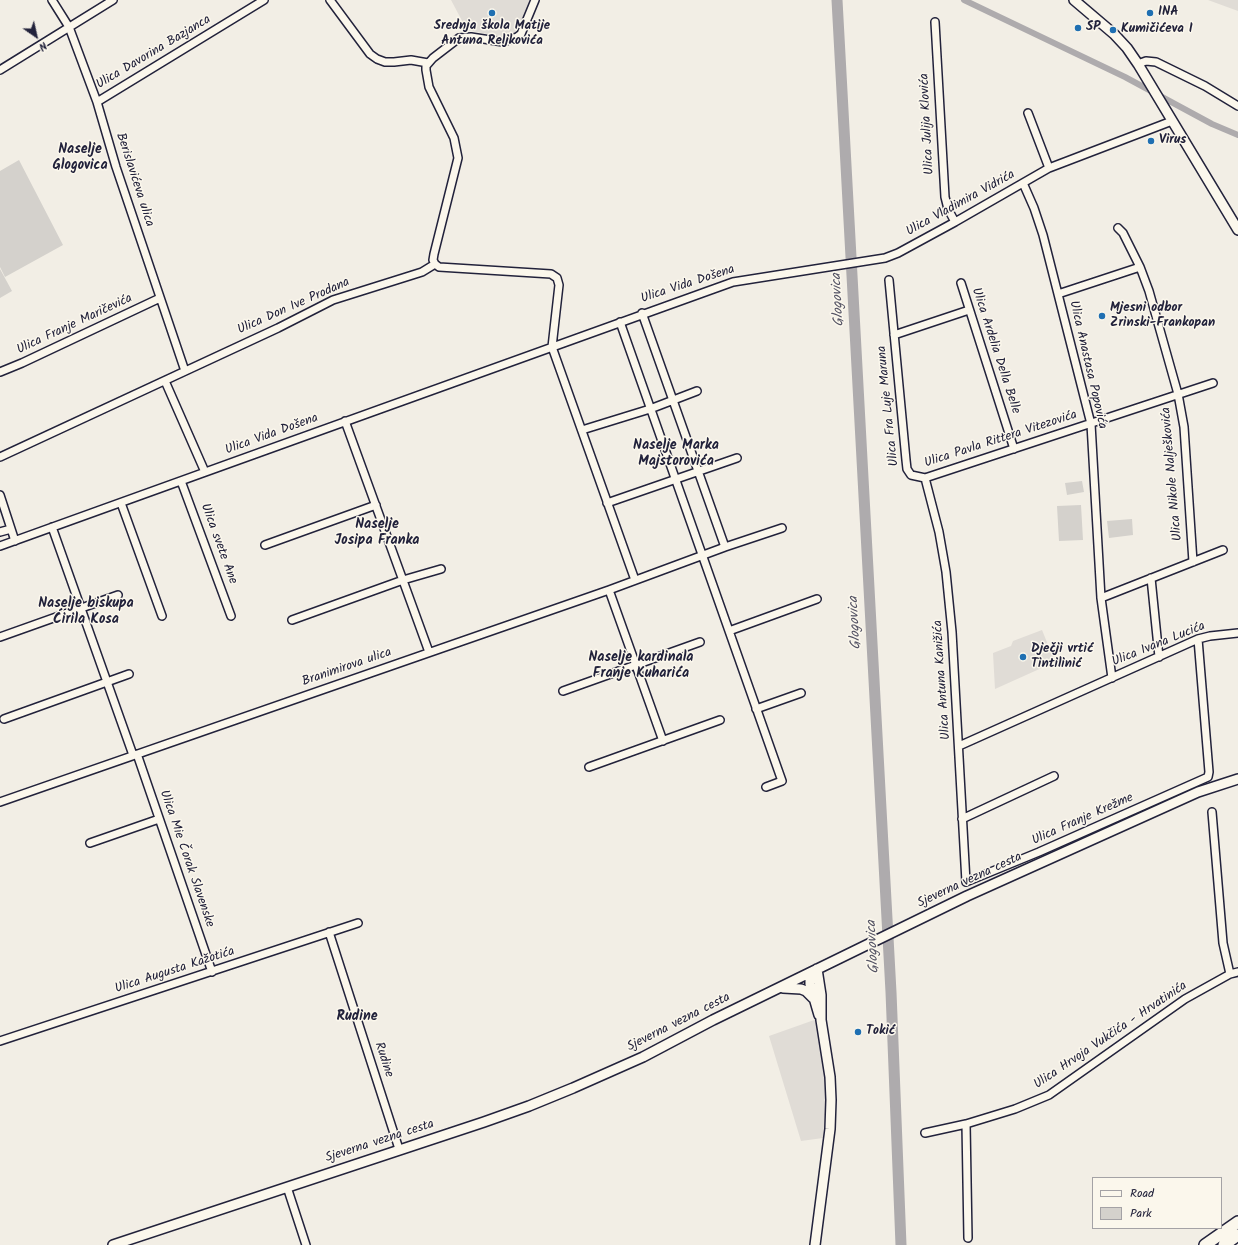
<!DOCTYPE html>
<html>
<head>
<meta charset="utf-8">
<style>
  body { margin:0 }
  #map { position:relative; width:1238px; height:1245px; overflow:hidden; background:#f2eee5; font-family:Kalam,sans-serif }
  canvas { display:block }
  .legend { position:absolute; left:1092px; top:1177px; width:130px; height:52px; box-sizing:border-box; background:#fbf7ec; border:1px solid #a4a2a5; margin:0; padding:5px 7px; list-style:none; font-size:12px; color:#22223b }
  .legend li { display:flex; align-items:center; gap:8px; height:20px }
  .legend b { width:20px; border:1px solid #a4a2a5 }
  .north { position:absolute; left:16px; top:16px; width:40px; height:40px; -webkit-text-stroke:3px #fbf7ec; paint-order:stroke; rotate:146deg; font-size:11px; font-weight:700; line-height:16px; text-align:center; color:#22223b }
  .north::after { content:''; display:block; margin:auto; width:14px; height:18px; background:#22223b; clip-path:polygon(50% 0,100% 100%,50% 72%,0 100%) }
</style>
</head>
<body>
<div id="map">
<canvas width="1238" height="1245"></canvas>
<ul class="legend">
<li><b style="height:5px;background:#fbf7ec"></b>Road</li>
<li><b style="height:11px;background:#d4d1cc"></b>Park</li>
</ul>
<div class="north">N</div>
</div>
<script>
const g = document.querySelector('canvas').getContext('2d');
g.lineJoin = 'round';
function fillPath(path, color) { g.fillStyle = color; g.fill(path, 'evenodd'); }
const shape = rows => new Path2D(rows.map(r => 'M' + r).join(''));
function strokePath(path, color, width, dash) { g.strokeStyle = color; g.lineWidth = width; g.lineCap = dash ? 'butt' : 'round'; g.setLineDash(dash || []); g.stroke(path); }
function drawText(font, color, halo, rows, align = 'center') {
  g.font = font + ' Kalam,sans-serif'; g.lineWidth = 3; g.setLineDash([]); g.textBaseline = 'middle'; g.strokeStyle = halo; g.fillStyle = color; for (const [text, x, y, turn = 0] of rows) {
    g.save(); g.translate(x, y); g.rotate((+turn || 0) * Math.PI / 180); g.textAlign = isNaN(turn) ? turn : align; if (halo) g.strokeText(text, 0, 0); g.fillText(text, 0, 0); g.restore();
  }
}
fillPath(shape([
  [451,0,531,0,521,26,513,34,502,37,467,30],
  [1208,0,1238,0,1238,11],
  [1042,630,1055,662,995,689,993,653,1011,646,1013,641],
  [817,1019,825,1070,827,1091,823,1138,801,1141,769,1036]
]), '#e0dcd6');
fillPath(shape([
  [19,160,63,245,5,277,0,267,0,171],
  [0,269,12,291,0,298],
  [1082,481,1084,492,1067,495,1065,483],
  [1081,505,1083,540,1059,541,1057,506],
  [1132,519,1133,535,1109,538,1107,521]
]), '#d4d1cc');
strokePath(shape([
  [964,0,1125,77,1212,124,1238,135]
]), '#aeabad', 6);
strokePath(shape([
  [837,0,891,992,901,1245]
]), '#aeabad', 11);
const minor = shape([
  [52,0,69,27,97,102,116,167,185,371],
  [330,0,370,54,377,59,385,62,394,62,411,60,428,63],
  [935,22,945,197,948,209,955,222],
  [1138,64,1146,61,1156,62,1205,86,1238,106],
  [0,70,113,0],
  [97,102,264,0],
  [1028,113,1049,168],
  [1023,183,1034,208,1043,235,1091,424,1101,598,1112,678],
  [1118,228,1123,233,1140,267,1149,291,1178,394,1184,427,1193,562],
  [435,264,439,267,551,274,557,278,559,285,552,347,635,580],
  [435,264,433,260,434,254,458,158,454,138,429,87,426,70,426,66,433,58,459,38,471,37,503,42,517,37,521,34,535,0],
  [889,280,906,460,907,469,911,475,925,478,1213,383],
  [961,283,1014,449],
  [1058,294,1140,267],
  [642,313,725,547],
  [620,322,782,781,766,787],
  [894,335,969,310],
  [0,372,22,363,160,298],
  [165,381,205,472],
  [345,421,429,652],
  [582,430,650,409,697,391],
  [0,457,278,328,333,300,422,272,435,264],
  [925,478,939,532,946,572,952,632,966,882,1039,852,1208,777,1209,772,1198,639],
  [181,481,231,616],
  [0,495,15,541],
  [121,503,162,616],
  [607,503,737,458],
  [52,527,133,755],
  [0,532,11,529],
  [265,545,376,505],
  [0,546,733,282,885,258,898,253,955,222,1049,168,1172,121],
  [1151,578,1159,657],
  [609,590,663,741],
  [1101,598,1223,550],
  [292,620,403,580,441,569],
  [729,631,817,599],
  [0,637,118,595],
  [563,691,700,642],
  [756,709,801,693],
  [4,719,129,674],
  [959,746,1198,639,1210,636,1238,633],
  [137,754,212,972],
  [589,767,720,720],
  [0,802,609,590,725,547,782,528],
  [1212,812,1223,943,1230,974],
  [962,819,1054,776],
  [90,843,159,819],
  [329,932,399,1149],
  [0,1041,358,923],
  [966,1124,968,1238],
  [925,1133,966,1124,1015,1109,1049,1095,1185,999,1230,974,1238,972],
  [287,1187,306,1245]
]);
const major = shape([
  [1074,0,1114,34,1127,48,1138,64,1238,230],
  [812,972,810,975,810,984,819,1015],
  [783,988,801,989,806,991,813,998],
  [113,1245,484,1122,529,1106,573,1088,643,1057,713,1020,967,896,1198,792,1238,779],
  [815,1245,830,1129,831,1100,830,1077,821,1020,821,995,817,969]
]);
const highway = shape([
  [1205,1245,1238,1222],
  [1224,1245,1238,1235]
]);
strokePath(minor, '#22223b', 10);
strokePath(major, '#22223b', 12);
strokePath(highway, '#22223b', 14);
strokePath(minor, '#fbf7ec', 7);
strokePath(major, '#fbf7ec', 9);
strokePath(highway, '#fbf7ec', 11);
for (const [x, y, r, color] of [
  [492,13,4,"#1f6fb2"],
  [1150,13,4,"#1f6fb2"],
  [1078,28,4,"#1f6fb2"],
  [1113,30,4,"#1f6fb2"],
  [1151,141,4,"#1f6fb2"],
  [1102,316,4,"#1f6fb2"],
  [1023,657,4,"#1f6fb2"],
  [858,1032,4,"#1f6fb2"]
]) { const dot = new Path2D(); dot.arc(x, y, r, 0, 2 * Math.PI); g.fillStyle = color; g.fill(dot); strokePath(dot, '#fbf7ec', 1.5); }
drawText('bold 13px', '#22223b', '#fbf7ec', [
  ["INA",1158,13],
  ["Srednja škola Matije",492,27,"center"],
  ["Antuna Reljkovića",492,42,"center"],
  ["SP",1086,28],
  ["Kumičićeva I",1121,30],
  ["Virus",1159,141],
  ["Mjesni odbor",1110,309],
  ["Zrinski-Frankopan",1110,324],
  ["Dječji vrtić",1031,650],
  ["Tintilinić",1031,665],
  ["Tokić",866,1032]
], 'left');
drawText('13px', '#22223b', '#fbf7ec', [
  ["Ulica Davorina Bazjanca",154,53,-31],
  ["Ulica Julija Klovića",928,124,-93],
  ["Berislavićeva ulica",134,180,72],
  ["Ulica Vladimira Vidrića",961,204,-29],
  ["Ulica Vida Došena",688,285,-18],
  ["Ulica Don Ive Prodana",294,307,-24],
  ["Ulica Franje Maričevića",75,325,-25],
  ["Ulica Ardelia Della Belle",995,351,72],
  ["Ulica Anastasa Popovića",1087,365,77],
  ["Ulica Fra Luje Maruna",889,406,-96],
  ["Ulica Vida Došena",272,435,-20],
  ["Ulica Pavla Rittera Vitezovića",1001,440,-18],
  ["Ulica Nikole Nalješkovića",1173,474,-95],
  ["Ulica svete Ane",218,544,70],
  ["Ulica Ivana Lucića",1159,645,-22],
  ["Branimirova ulica",347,668,-19],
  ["Ulica Antuna Kanižića",943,680,-94],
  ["Ulica Franje Krežme",1083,820,-24],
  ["Ulica Mie Čorak Slavenske",186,859,71],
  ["Sjeverna vezna cesta",970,881,-25],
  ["Ulica Augusta Kažotića",175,971,-18],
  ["Sjeverna vezna cesta",679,1023,-27],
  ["Ulica Hrvoja Vukčića - Hrvatinića",1111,1036,-34],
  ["Rudine",383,1060,72],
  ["Sjeverna vezna cesta",380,1142,-18]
]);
drawText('bold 14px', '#22223b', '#fbf7ec', [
  ["Naselje",80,151],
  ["Glogovica",80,167],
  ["Naselje Marka",676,447],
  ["Majstorovića",676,463],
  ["Naselje",377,526],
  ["Josipa Franka",377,542],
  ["Naselje biskupa",86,605],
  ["Ćirila Kosa",86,621],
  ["Naselje kardinala",641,659],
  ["Franje Kuharića",641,675],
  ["Rudine",357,1018]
]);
drawText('italic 14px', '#535263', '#fbf7ec', [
  ["Glogovica",839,300,-93],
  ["Glogovica",856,623,-93],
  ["Glogovica",874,947,-93]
]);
</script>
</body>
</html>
